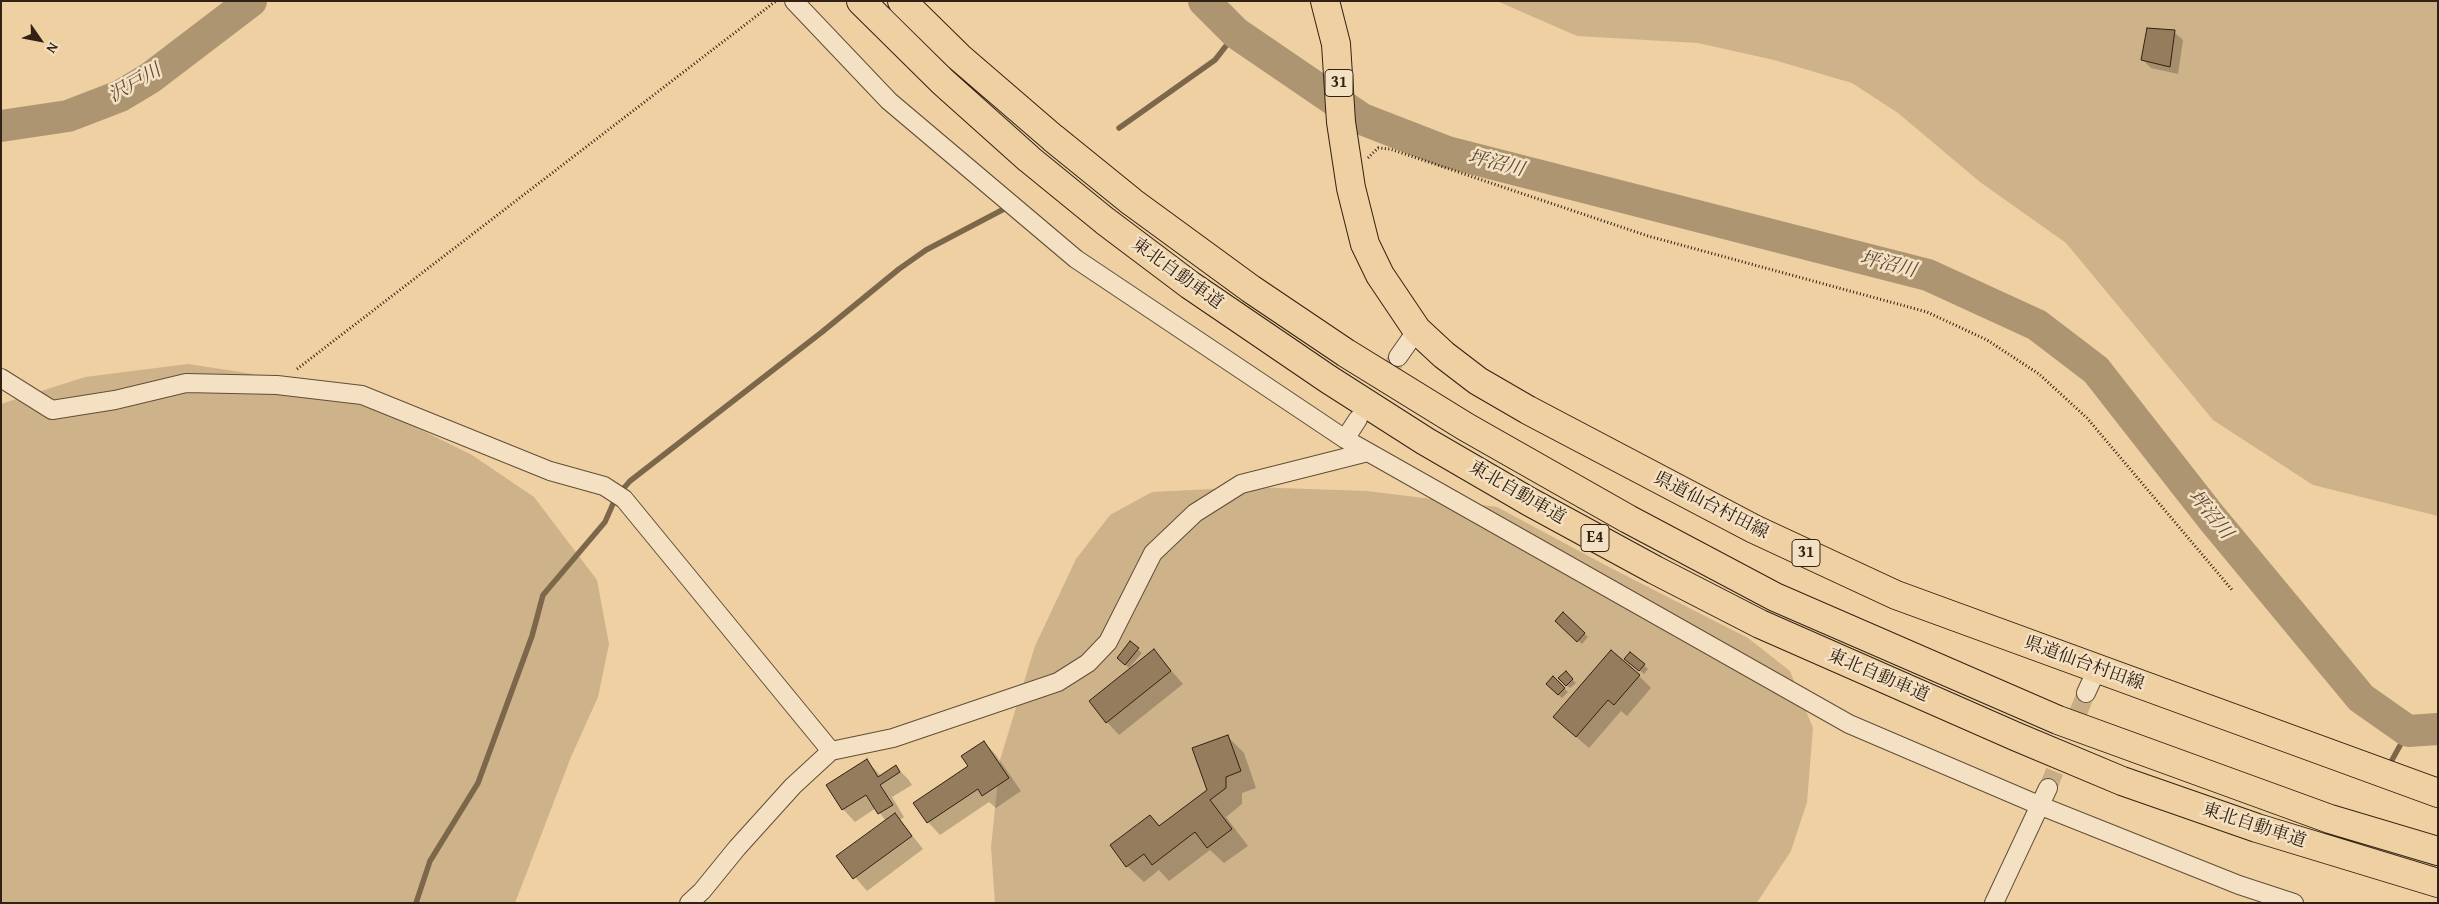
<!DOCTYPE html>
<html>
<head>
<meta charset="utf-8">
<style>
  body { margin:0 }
  #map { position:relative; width:2439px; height:904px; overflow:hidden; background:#eed0a2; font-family:"Gentium Book Plus",serif }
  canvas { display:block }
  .frame { position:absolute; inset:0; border:2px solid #322213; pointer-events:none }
  .north { position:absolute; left:15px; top:15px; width:50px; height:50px; -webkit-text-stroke:4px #f4e0c3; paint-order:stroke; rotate:123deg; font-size:14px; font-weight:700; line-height:20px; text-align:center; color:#322213 }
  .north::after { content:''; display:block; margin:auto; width:18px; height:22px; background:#322213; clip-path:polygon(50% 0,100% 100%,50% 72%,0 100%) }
</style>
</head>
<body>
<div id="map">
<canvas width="2439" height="904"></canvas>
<div class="frame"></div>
<div class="north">N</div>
</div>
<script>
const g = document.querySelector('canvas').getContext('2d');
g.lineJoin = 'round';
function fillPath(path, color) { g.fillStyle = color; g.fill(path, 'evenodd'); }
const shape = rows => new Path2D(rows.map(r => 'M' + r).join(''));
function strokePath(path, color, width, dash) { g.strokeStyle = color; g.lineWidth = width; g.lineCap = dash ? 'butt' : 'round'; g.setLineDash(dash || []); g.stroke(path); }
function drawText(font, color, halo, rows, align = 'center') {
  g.font = font + ' "Gentium Book Plus","Noto Serif JP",serif'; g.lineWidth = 5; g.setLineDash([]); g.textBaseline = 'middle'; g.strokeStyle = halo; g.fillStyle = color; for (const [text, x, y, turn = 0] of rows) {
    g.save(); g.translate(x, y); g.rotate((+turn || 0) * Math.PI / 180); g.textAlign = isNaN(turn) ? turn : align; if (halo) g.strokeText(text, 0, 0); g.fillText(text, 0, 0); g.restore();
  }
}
fillPath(shape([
  [1497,1,2438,1,2438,516,2313,485,2213,420,2066,243,1980,182,1898,113,1852,83,1774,60,1698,43,1577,36],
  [188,364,286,379,395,417,472,455,534,497,597,580,609,644,598,697,571,757,515,903,1,903,1,404,85,377],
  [1251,487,1367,491,1497,507,1607,566,1748,638,1790,671,1813,728,1807,802,1791,851,1758,901,1756,903,995,903,991,847,1000,760,1035,646,1076,559,1110,515,1152,492]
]), '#ceb28a');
fillPath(shape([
  [2174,32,2183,40,2178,74,2151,68,2142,59],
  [1563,614,1588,637,1582,644,1557,621],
  [1130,643,1142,653,1129,668,1122,662],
  [1154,651,1183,684,1119,735,1107,722],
  [1630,662,1644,665,1648,669,1644,674],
  [1566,673,1576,683,1570,688,1560,678],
  [1639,676,1651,688,1627,716,1621,711,1589,748,1568,730],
  [1553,678,1568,692,1562,698,1548,684],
  [1228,737,1244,753,1256,788,1242,793,1242,804,1226,817,1248,846,1224,863,1210,850,1169,881,1159,870,1144,882,1127,866,1150,816,1160,826,1208,790],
  [984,742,996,755,1021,791,996,808,989,802,940,835,928,822,970,766],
  [866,760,881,776,896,767,908,779,912,785,892,797,904,817,900,820,923,849,867,891,838,857,886,821,876,808,855,822,843,809]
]), '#0003');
strokePath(shape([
  [1119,128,1215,60,1236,33],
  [2392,760,2408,731],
  [416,903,430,861,478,783,532,636,543,595,605,522,616,497,630,481,822,332,899,269,926,250,1004,209]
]), '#7c674b', 5.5);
strokePath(shape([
  [1204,1,1236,33,1362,119,1447,152,1928,275,2037,325,2096,370,2211,517,2361,698,2408,731,2438,729],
  [1,126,68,116,120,96,150,78,251,1]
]), '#ae9571', 32);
const building = shape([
  [2147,28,2175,30,2170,67,2141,60,2147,28],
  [1563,612,1585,633,1577,642,1555,621,1563,612],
  [1130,641,1139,648,1125,665,1117,658,1130,641],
  [1154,649,1171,671,1106,723,1089,701,1154,649],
  [1611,650,1640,675,1614,705,1608,700,1576,737,1553,717,1611,650],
  [1630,652,1645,664,1639,671,1624,659,1630,652],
  [1566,671,1573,679,1566,686,1558,678,1566,671],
  [1553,676,1565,688,1558,695,1546,684,1553,676],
  [1228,735,1241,771,1226,777,1226,788,1210,800,1232,829,1207,848,1195,832,1152,865,1144,854,1126,867,1110,845,1150,815,1159,826,1207,790,1192,748,1228,735],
  [984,741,1009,778,982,796,978,789,927,823,913,803,968,766,961,756,984,741],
  [867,759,878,777,896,765,900,772,880,785,893,805,878,814,866,795,842,810,826,785,867,759],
  [895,813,912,836,853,879,836,856,895,813]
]);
fillPath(building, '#947c5d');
strokePath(building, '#322213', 1);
strokePath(shape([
  [1362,412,1398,357],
  [2048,788,2086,693]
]), '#c8ad85', 18, [18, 9]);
const minor = shape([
  [794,1,889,101,1076,259,1345,439,1849,724,2041,806,2239,885,2294,903],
  [1398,357,1417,330],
  [1,378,52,410,115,400,186,383,277,385,362,395,550,471,604,486,624,499,831,751],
  [1345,439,1358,419],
  [2086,693,2097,669],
  [689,903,702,891,737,848,793,786,831,751,893,738,1058,682,1088,663,1108,642,1153,553,1195,513,1241,484,1368,452],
  [1994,903,2048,788]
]);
const primary = shape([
  [1325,1,1336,44,1341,122,1351,188,1365,244,1380,275,1417,330,1444,355,1478,381,1528,410,1754,529,1896,595,2438,793]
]);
const motorway = shape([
  [861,1,943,82,1029,159,1105,221,1190,285,1328,379,1425,441,1530,502,1655,570,1760,624,2017,737,2122,781,2257,828,2438,883],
  [902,1,959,57,1053,138,1132,202,1251,289,1346,353,1466,427,1628,519,1775,597,2058,720,2330,819,2438,851]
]);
strokePath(minor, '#614e37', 20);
strokePath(primary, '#322213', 30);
strokePath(motorway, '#322213', 30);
strokePath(shape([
  [1368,158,1378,148,1390,149,1648,236,1927,312,1987,340,2039,374,2087,418,2233,591],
  [297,369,776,1]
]), '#322213', 3, [1, 2.5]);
strokePath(minor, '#f4e0c3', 18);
strokePath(primary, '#eed0a2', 28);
strokePath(motorway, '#eed0a2', 28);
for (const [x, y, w] of [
  [1339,83,28],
  [1595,538,28],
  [1806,553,28]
]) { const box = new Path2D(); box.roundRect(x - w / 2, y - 13.5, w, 27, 4); g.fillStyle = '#f4e0c3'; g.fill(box); strokePath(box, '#322213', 1); }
drawText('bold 16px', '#322213', null, [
  ["31",1339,83],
  ["E4",1595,538],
  ["31",1806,553]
]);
drawText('18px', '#322213', '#f4e0c3', [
  ["東北自動車道",1177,274,36],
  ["東北自動車道",1517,493,30],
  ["県道仙台村田線",1711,506,27],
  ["県道仙台村田線",2084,664,20],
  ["東北自動車道",1878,676,23],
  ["東北自動車道",2254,826,18]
]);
drawText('italic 19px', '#5d4a34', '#f4e0c3', [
  ["沢戸川",135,84,-30],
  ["坪沼川",1496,164,14],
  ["坪沼川",1888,265,14],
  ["坪沼川",2210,515,51]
]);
</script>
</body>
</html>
